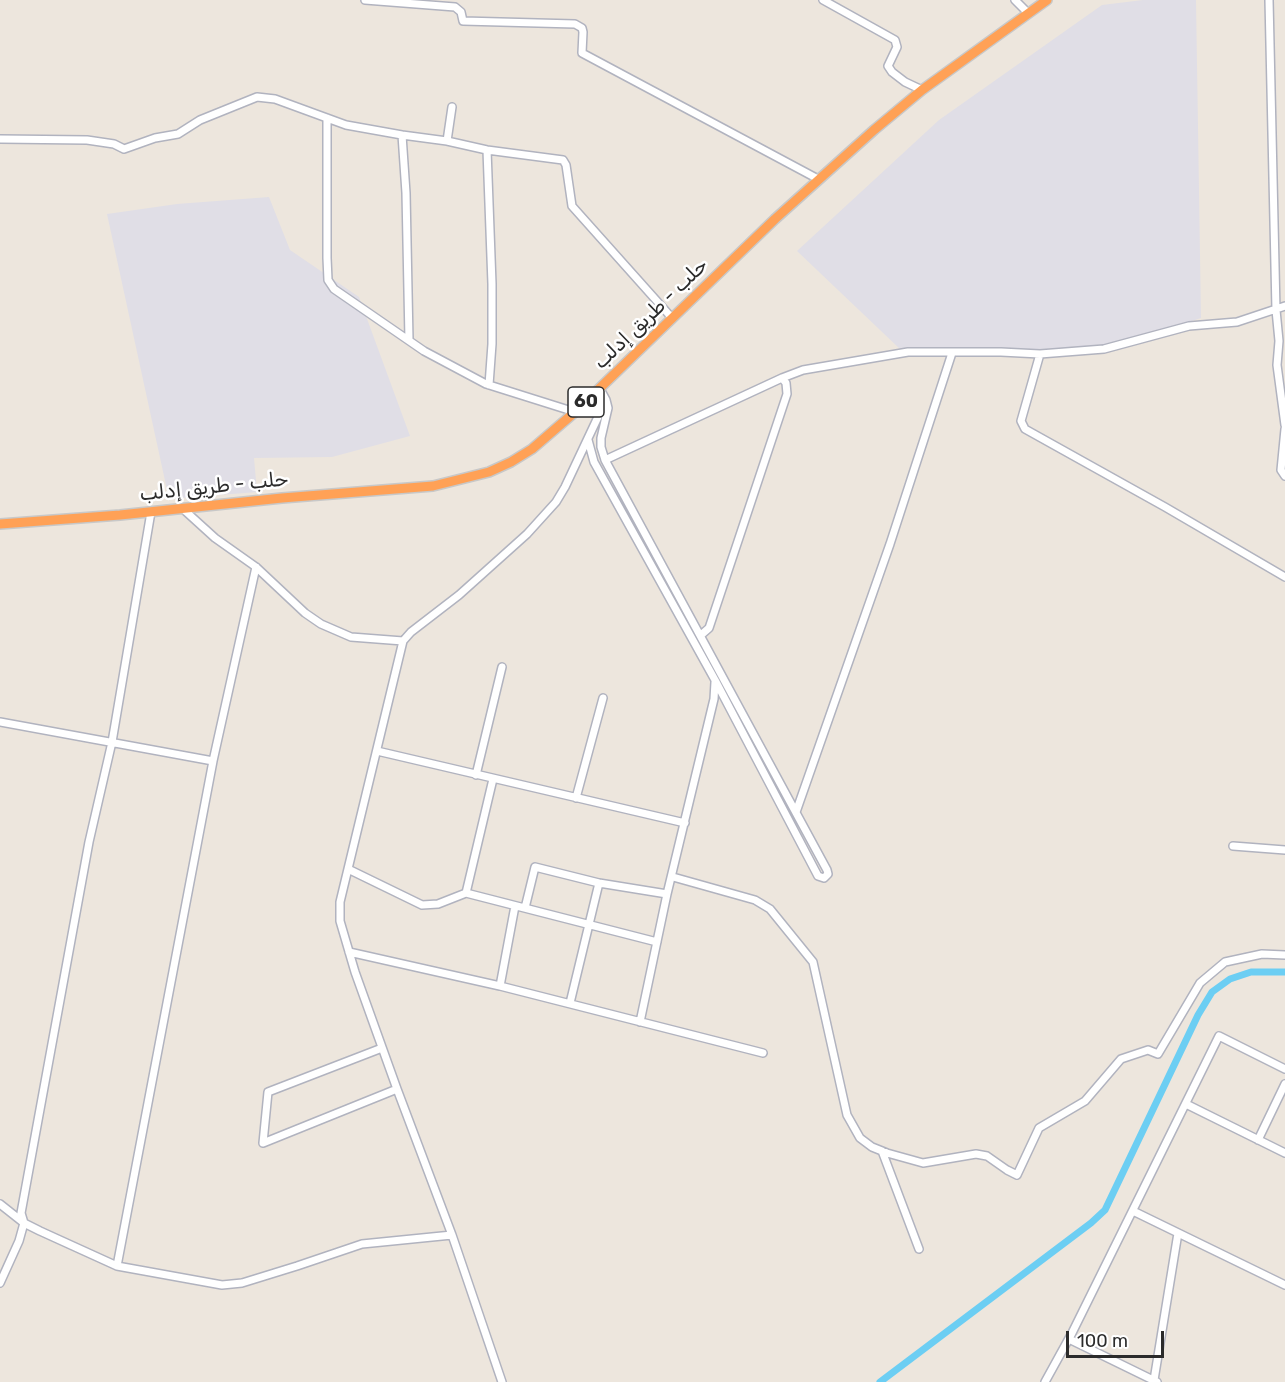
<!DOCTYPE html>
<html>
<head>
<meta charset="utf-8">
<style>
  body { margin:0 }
  #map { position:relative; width:1285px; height:1382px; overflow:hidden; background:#ede6dd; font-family:Rubik,sans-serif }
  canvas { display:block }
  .scale { position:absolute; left:1066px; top:1331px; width:98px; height:27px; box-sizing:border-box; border:3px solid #2b2b2b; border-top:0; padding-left:8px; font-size:18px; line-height:21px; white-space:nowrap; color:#2b2b2b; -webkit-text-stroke:4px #fff; paint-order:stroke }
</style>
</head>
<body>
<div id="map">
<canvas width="1285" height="1382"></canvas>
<div class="scale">100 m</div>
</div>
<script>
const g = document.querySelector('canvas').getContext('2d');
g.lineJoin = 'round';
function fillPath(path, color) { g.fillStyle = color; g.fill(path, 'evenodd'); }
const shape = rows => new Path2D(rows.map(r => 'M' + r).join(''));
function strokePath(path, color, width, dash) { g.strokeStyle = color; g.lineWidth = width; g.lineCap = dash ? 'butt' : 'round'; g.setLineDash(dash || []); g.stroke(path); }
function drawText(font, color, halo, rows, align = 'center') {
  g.font = font + ' Rubik,"Noto Sans Arabic",sans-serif'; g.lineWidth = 5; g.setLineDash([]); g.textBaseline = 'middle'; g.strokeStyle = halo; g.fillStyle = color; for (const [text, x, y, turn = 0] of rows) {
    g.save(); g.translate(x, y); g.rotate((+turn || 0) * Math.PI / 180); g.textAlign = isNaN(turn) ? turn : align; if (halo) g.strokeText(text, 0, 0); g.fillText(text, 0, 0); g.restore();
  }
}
fillPath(shape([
  [1143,0,1196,0,1201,318,1098,351,901,350,797,251,939,120,1102,5],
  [269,197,290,250,359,297,410,436,332,457,254,458,257,492,169,499,107,214,177,204]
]), '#e0dee6');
strokePath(shape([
  [880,1382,1091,1223,1105,1210,1198,1015,1212,992,1230,979,1251,972,1285,972]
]), '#6ccef3', 7);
const minor = shape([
  [365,0,455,7,461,12,463,21,575,24,582,28,583,32,582,53,818,179],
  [823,0,895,40,897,47,888,66,892,72,905,82,922,90],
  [1015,0,1028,13],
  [1269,0,1276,310,1279,341,1277,365,1285,425],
  [327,118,327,258,328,280,334,289,424,351,486,384,575,412],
  [402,135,447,141,487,150,563,160,566,165,572,206,672,318],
  [0,139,87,140,114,144,124,149,155,138,178,134,200,120,257,97,275,99,346,125,402,135,406,193,409,340],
  [447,141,452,107],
  [487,150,492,284,492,344,489,385],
  [1040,354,1021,421,1025,429,1165,507,1285,577],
  [1285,429,1281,470,1285,476],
  [588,440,594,462,715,680,818,876,824,878,828,874,827,870,605,460,601,447,601,438,608,408,606,400],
  [605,460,782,378,803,370,908,352,1001,352,1040,354,1104,349,1189,326,1237,322,1285,306],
  [182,508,215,538,256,567,305,613,321,624,351,637,403,641,411,632,459,595,527,534,556,502,565,487,606,400,600,389],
  [701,635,709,628,787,394,786,383,782,378],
  [403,641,340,902,340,921,355,972,397,1089,452,1235,502,1382],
  [0,722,213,761],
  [377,751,685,823],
  [476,775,502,667],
  [576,798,603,698],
  [796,812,890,544,952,353],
  [1233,846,1285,850],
  [348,869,422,905,438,904,466,893,657,942],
  [673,877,755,900,770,909,813,962,847,1115,860,1138,872,1147,887,1153,923,1163,976,1154,987,1156,1007,1170,1017,1175,1039,1128,1085,1101,1121,1059,1148,1050,1158,1054,1200,983,1225,962,1262,954,1285,955],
  [466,893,493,779],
  [525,908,535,867,599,883,667,894],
  [349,952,500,986,763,1053],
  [500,986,515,906],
  [570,1003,599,883],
  [640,1022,667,894,714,699,715,682],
  [382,1048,268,1092,263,1143,397,1089],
  [1186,1104,1285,1153],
  [1258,1140,1285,1084],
  [882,1151,919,1249],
  [0,1204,24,1223,40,1231,117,1266,222,1285,242,1283,297,1266,362,1244,452,1235],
  [1133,1211,1285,1285],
  [117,1266,213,761,256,567],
  [0,1283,19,1241,24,1223,21,1213,89,842,112,742,151,512],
  [1069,1339,1157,1382],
  [1154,1380,1178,1233],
  [1045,1382,1072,1333,1219,1036,1285,1069]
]);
const highway = shape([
  [0,524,120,515,282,498,433,486,489,472,511,462,532,449,575,412,775,219,874,130,922,90,1047,0]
]);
strokePath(minor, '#b1b3bf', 10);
strokePath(highway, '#c8c8c8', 12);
strokePath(minor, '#fff', 7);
strokePath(highway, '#ffa156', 9);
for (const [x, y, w] of [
  [586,402,36]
]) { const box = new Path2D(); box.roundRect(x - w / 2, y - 15, w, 30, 4.5); g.fillStyle = '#fff'; g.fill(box); strokePath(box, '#2b2b2b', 1.5); }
drawText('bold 18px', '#2b2b2b', null, [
  ["60",586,402]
]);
drawText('20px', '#2b2b2b', '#fff', [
  ["حلب - طريق إدلب",651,314,-44],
  ["حلب - طريق إدلب",214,487,-6]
]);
</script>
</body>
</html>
